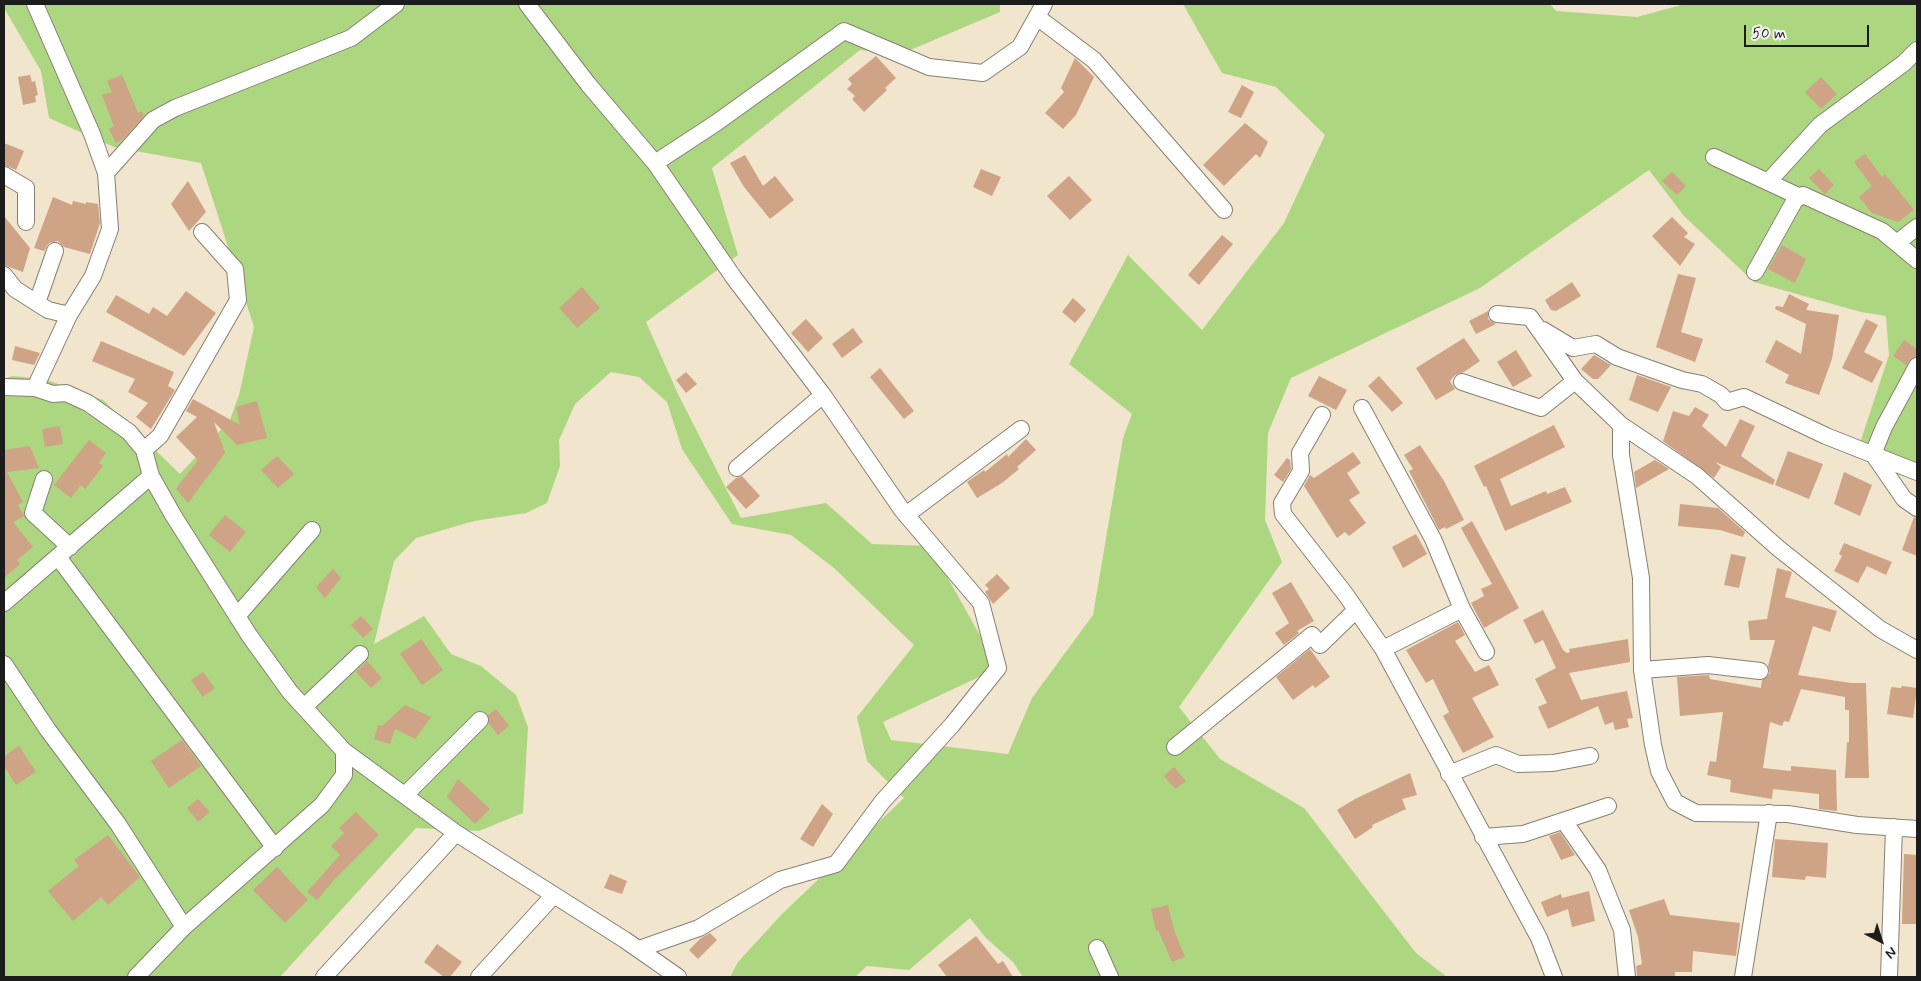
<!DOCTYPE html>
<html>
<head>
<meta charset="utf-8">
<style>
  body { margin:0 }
  #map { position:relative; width:1921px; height:981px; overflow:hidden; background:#f1e5cd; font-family:Mynerve,sans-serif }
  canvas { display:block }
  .frame { position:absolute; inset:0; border:5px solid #1c1c1c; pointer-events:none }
  .north { position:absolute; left:1856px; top:916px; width:50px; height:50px; -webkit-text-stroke:4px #f6f6f2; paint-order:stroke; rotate:140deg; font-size:14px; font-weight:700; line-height:20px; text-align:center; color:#1c1c1c }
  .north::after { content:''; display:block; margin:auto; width:18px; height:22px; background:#1c1c1c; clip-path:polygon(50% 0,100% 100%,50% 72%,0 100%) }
  .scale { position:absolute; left:1744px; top:25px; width:125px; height:22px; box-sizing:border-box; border:2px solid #1c1c1c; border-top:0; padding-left:6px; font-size:15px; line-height:18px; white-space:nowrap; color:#1c1c1c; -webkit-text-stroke:4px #f6f6f2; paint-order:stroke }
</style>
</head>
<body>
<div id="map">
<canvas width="1921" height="981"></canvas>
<div class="frame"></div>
<div class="north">N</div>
<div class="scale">50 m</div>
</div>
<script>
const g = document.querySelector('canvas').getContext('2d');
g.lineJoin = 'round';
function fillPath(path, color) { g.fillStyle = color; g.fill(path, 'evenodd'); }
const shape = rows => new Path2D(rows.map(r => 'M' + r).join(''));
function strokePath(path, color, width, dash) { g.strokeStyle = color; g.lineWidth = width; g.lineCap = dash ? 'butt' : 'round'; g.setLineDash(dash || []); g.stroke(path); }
fillPath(shape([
  [4,4,1000,4,1000,12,901,54,860,50,712,168,738,255,646,322,678,394,741,518,826,503,872,544,930,546,998,668,883,722,891,740,1008,754,1032,698,1093,615,1123,438,1132,414,1069,364,1128,255,1202,330,1284,223,1325,135,1276,87,1222,73,1183,4,1550,4,1556,11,1637,17,1685,4,1917,4,1917,473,1858,449,1889,355,1886,316,1861,312,1754,282,1684,216,1649,170,1480,288,1291,378,1268,433,1265,520,1282,562,1179,707,1220,759,1304,808,1416,953,1447,977,1023,977,1013,962,986,938,970,918,909,970,867,966,855,977,730,977,738,962,782,914,904,798,867,761,857,717,914,645,834,568,791,535,732,524,682,449,667,402,639,377,611,372,575,404,559,440,560,466,547,503,526,513,474,521,416,538,394,561,374,644,424,616,451,654,481,666,516,695,528,727,523,813,479,831,416,828,280,977,4,977,4,379,12,376,44,379,103,400,180,474,230,420,239,395,254,327,201,163,114,147,49,118,41,71,4,8]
]), '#add680');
fillPath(shape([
  [876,56,896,78,885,88,887,90,864,112,852,99,855,96,847,89,852,84,848,79],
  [1075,58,1094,77,1076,115,1063,129,1045,113,1064,92,1061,88],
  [30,75,32,82,35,81,38,95,35,96,36,102,23,105,18,77],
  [122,75,138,113,141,111,144,116,123,139,116,143,109,129,114,126,102,95,112,92,107,81],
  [1821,77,1837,94,1821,109,1805,92],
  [1242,85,1254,92,1241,118,1228,112],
  [1245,123,1268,142,1260,158,1256,154,1224,186,1203,165],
  [4,143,24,151,16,170,4,165],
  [1865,154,1882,177,1885,174,1914,210,1898,222,1872,213,1859,197,1872,186,1854,162],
  [745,155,763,186,775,176,794,200,770,219,744,187,730,163],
  [981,169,1001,177,992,196,973,187],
  [1819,169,1834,185,1825,194,1809,178],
  [1672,172,1686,186,1677,195,1662,181],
  [1069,176,1092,200,1070,220,1047,196],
  [188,181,206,212,189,231,171,204],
  [53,197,72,205,73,201,86,204,86,202,98,204,100,223,90,254,64,247,58,241,49,243,44,251,34,248],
  [4,216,30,248,23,272,4,265],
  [1672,217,1688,233,1684,237,1695,244,1680,266,1652,236],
  [1222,235,1233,244,1199,285,1188,275],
  [1782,245,1806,259,1795,283,1768,269],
  [1678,274,1696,278,1681,332,1703,339,1695,362,1656,347],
  [1572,282,1581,296,1556,311,1551,310,1545,300],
  [582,287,600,308,577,328,559,308],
  [186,291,216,313,184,356,106,312,116,295,149,314,153,307,167,316],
  [1789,294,1809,304,1806,310,1839,315,1832,359,1819,395,1785,383,1789,375,1765,362,1776,340,1801,354,1806,324,1775,309,1776,306,1783,307],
  [1073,298,1086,310,1075,323,1062,312],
  [1488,311,1488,319,1496,324,1476,334,1469,321],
  [806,319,823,338,808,352,791,333],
  [1866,319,1878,325,1864,352,1883,362,1872,383,1842,368],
  [853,328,863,342,842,358,832,344],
  [1464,338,1480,361,1464,372,1455,375,1450,381,1455,389,1436,400,1416,368],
  [1904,340,1917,349,1917,356,1911,358,1906,365,1893,356],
  [101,341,174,372,168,386,175,390,151,429,136,417,148,403,128,392,135,379,92,361],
  [15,346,40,353,34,365,12,360],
  [1516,350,1532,376,1513,387,1497,362],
  [1594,355,1611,365,1598,379,1593,379,1581,369],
  [880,368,914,411,904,419,870,377],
  [686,372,697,384,686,393,676,380],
  [1637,375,1671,387,1658,412,1629,400],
  [1319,376,1347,390,1336,410,1308,396],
  [1379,376,1403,403,1392,412,1368,386],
  [193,399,240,425,236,407,257,401,267,438,237,445,214,422,225,453,188,503,176,489,198,460,176,437,197,417,186,411],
  [1695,407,1709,415,1702,426,1726,447,1740,419,1755,426,1741,456,1775,480,1773,485,1715,462,1721,467,1714,478,1663,441,1673,411,1689,416],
  [1554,425,1565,447,1500,479,1511,506,1546,491,1547,494,1565,487,1572,502,1505,531,1486,486,1484,487,1474,466],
  [60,426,63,444,45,447,42,429],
  [1026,439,1036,450,1017,467,1019,469,1002,483,977,498,967,482,984,470,985,472,1007,454,1008,457],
  [89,440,106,453,99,463,103,466,85,489,81,485,71,498,54,485],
  [1420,445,1444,481,1464,520,1446,529,1445,527,1439,530,1409,471,1413,469,1404,455],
  [30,446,39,468,7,472,23,502,18,505,24,516,13,522,33,547,17,560,20,564,4,578,4,450],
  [1788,451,1823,464,1809,499,1775,485],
  [1353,452,1361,463,1347,473,1360,493,1349,500,1366,523,1349,536,1345,532,1337,538,1304,486,1310,475,1314,478],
  [277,456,294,474,278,488,261,470],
  [1287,458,1290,460,1291,469,1283,482,1274,475],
  [1655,460,1669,469,1636,488,1634,472],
  [1844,472,1872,485,1860,516,1834,504],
  [742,476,760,496,746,509,726,487,736,478],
  [1680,504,1718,508,1745,532,1743,537,1720,530,1678,526],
  [225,515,246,532,230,552,209,535],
  [1914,517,1917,518,1917,556,1902,550],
  [1472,521,1519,608,1484,628,1471,603,1484,596,1481,589,1492,584,1461,528],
  [1416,534,1427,554,1403,568,1392,547],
  [1844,543,1892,562,1886,575,1867,566,1858,583,1834,571,1842,556,1839,554],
  [1731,554,1746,557,1739,588,1724,585],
  [1777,568,1792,572,1785,597,1837,611,1830,632,1813,626,1798,675,1851,683,1866,683,1869,778,1845,778,1847,742,1849,742,1849,710,1845,710,1845,697,1801,689,1789,722,1784,721,1782,726,1770,722,1763,768,1791,771,1791,766,1836,770,1837,811,1819,809,1819,794,1773,789,1772,799,1730,792,1731,780,1707,775,1710,761,1716,762,1723,712,1680,716,1677,677,1709,675,1710,679,1761,688,1762,680,1770,673,1768,666,1775,640,1750,640,1748,621,1767,619],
  [333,569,341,578,325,598,316,587],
  [997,574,1010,588,993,604,985,592,989,589,985,585],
  [1291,582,1314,621,1297,631,1299,633,1284,645,1275,633,1289,623,1272,593],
  [1543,610,1563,650,1567,653,1570,652,1569,649,1628,639,1630,662,1569,673,1581,700,1627,691,1633,718,1627,719,1629,727,1615,730,1613,722,1605,725,1598,706,1548,729,1538,707,1547,703,1535,679,1556,668,1543,640,1535,644,1523,620],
  [361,616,373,629,363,638,351,625],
  [1458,622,1465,635,1455,641,1475,672,1489,665,1499,685,1472,698,1494,737,1463,753,1443,716,1449,712,1433,679,1426,683,1406,650],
  [421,639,443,670,422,685,400,654],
  [1310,649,1330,677,1315,688,1313,685,1293,700,1276,677],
  [367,661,382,678,371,688,356,672],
  [203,672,215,688,203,697,191,680],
  [1902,686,1917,688,1913,718,1887,714,1891,687,1901,688],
  [405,705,431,717,415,739,395,729,390,744,374,739,378,725,382,726],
  [496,709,509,726,498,735,489,724,488,715],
  [182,740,201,766,169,788,151,761],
  [19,746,36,772,16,785,4,766,4,756],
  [1174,767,1186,781,1175,789,1164,776],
  [1410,773,1417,795,1402,799,1406,809,1372,825,1373,827,1355,839,1337,810,1355,799],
  [458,779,490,809,475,824,447,797],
  [198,799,210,812,198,822,187,808],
  [822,804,833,814,813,847,800,839],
  [356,812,379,835,335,879,317,900,307,892,340,855,331,846,344,833,339,828],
  [1560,832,1575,855,1561,860,1549,836],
  [108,835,140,877,108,905,101,897,73,921,48,891,79,866,74,860],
  [1775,839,1828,843,1826,878,1806,876,1805,880,1772,877],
  [1904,854,1917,855,1917,924,1902,924],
  [277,867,308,900,285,923,253,890],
  [610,874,627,881,622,894,604,888],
  [1589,891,1595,921,1572,927,1568,909,1547,917,1541,902,1561,894,1562,898],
  [1664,899,1670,915,1740,923,1736,956,1693,951,1692,972,1675,972,1675,977,1637,977,1636,966,1642,964,1638,937,1629,910],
  [1168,905,1174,930,1185,957,1172,962,1158,930,1156,931,1151,909],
  [710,933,717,940,698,959,689,950,701,938],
  [976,936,998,964,1003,961,1013,977,947,977,938,965],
  [437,944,462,962,450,977,444,977,424,962]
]), '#cfa385');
const minor = shape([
  [35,4,92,134,106,173],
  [527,4,588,84,655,163,716,123,844,31,929,67,983,73,1020,47,1044,4],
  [1037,17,1094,60,1224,210],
  [1714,157,1768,182,1820,125,1904,63,1917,50],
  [4,175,26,188,26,222],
  [1768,182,1798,196],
  [1898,242,1917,227],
  [1755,272,1795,200,1803,195,1882,231,1917,260],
  [4,275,15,289,48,310,69,315],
  [37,303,55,251],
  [1497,314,1530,317,1575,381,1621,425,1697,476,1778,548,1880,629,1917,650],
  [1543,330,1573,348,1596,344,1617,357,1682,380,1702,384,1721,395,1727,402,1744,397,1826,436,1917,472],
  [1917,366,1884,427,1873,454,1904,499,1917,508],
  [1462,382,1541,408,1575,381],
  [4,387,35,388,53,394,66,393,88,403,129,432,144,450,151,476,173,515,249,635,290,692,344,751,456,833,625,940,678,977],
  [35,388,69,315,93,276,110,229,106,173,153,120,175,108,351,38,396,4],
  [1362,408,1433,539,1462,609,1486,652],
  [1322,415,1300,453,1301,471,1282,503,1283,514,1346,595,1383,649,1539,938,1554,977],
  [1621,425,1621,455,1641,578,1642,670,1653,745,1659,771,1675,802,1696,813,1788,814,1857,825,1917,829],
  [144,450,160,436,238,300,235,269,202,232],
  [737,468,823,395],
  [44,479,33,513,70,547],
  [906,515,1021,429],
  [58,557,275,848],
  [4,603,151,476],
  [237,616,312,530],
  [1383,649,1462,609],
  [4,664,48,730,118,824,184,927],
  [1642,670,1708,665,1760,671],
  [304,707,360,654],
  [1175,747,1312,635,1320,645,1356,610],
  [1449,774,1496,755,1518,764,1553,763,1590,756],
  [405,795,480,720],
  [1564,821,1598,870,1622,930,1627,977],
  [1483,837,1523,834,1608,806],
  [1097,948,1110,977],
  [639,949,699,928,780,880,836,864,882,802,952,725,998,668,981,603,902,510,823,395,734,278,655,163],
  [136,977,184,927,322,805,344,775,344,751],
  [324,977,456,833],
  [479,977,553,896],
  [1743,977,1769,813],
  [1889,977,1894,827]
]);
strokePath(minor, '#868074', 18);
strokePath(minor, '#fff', 16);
</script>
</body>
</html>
